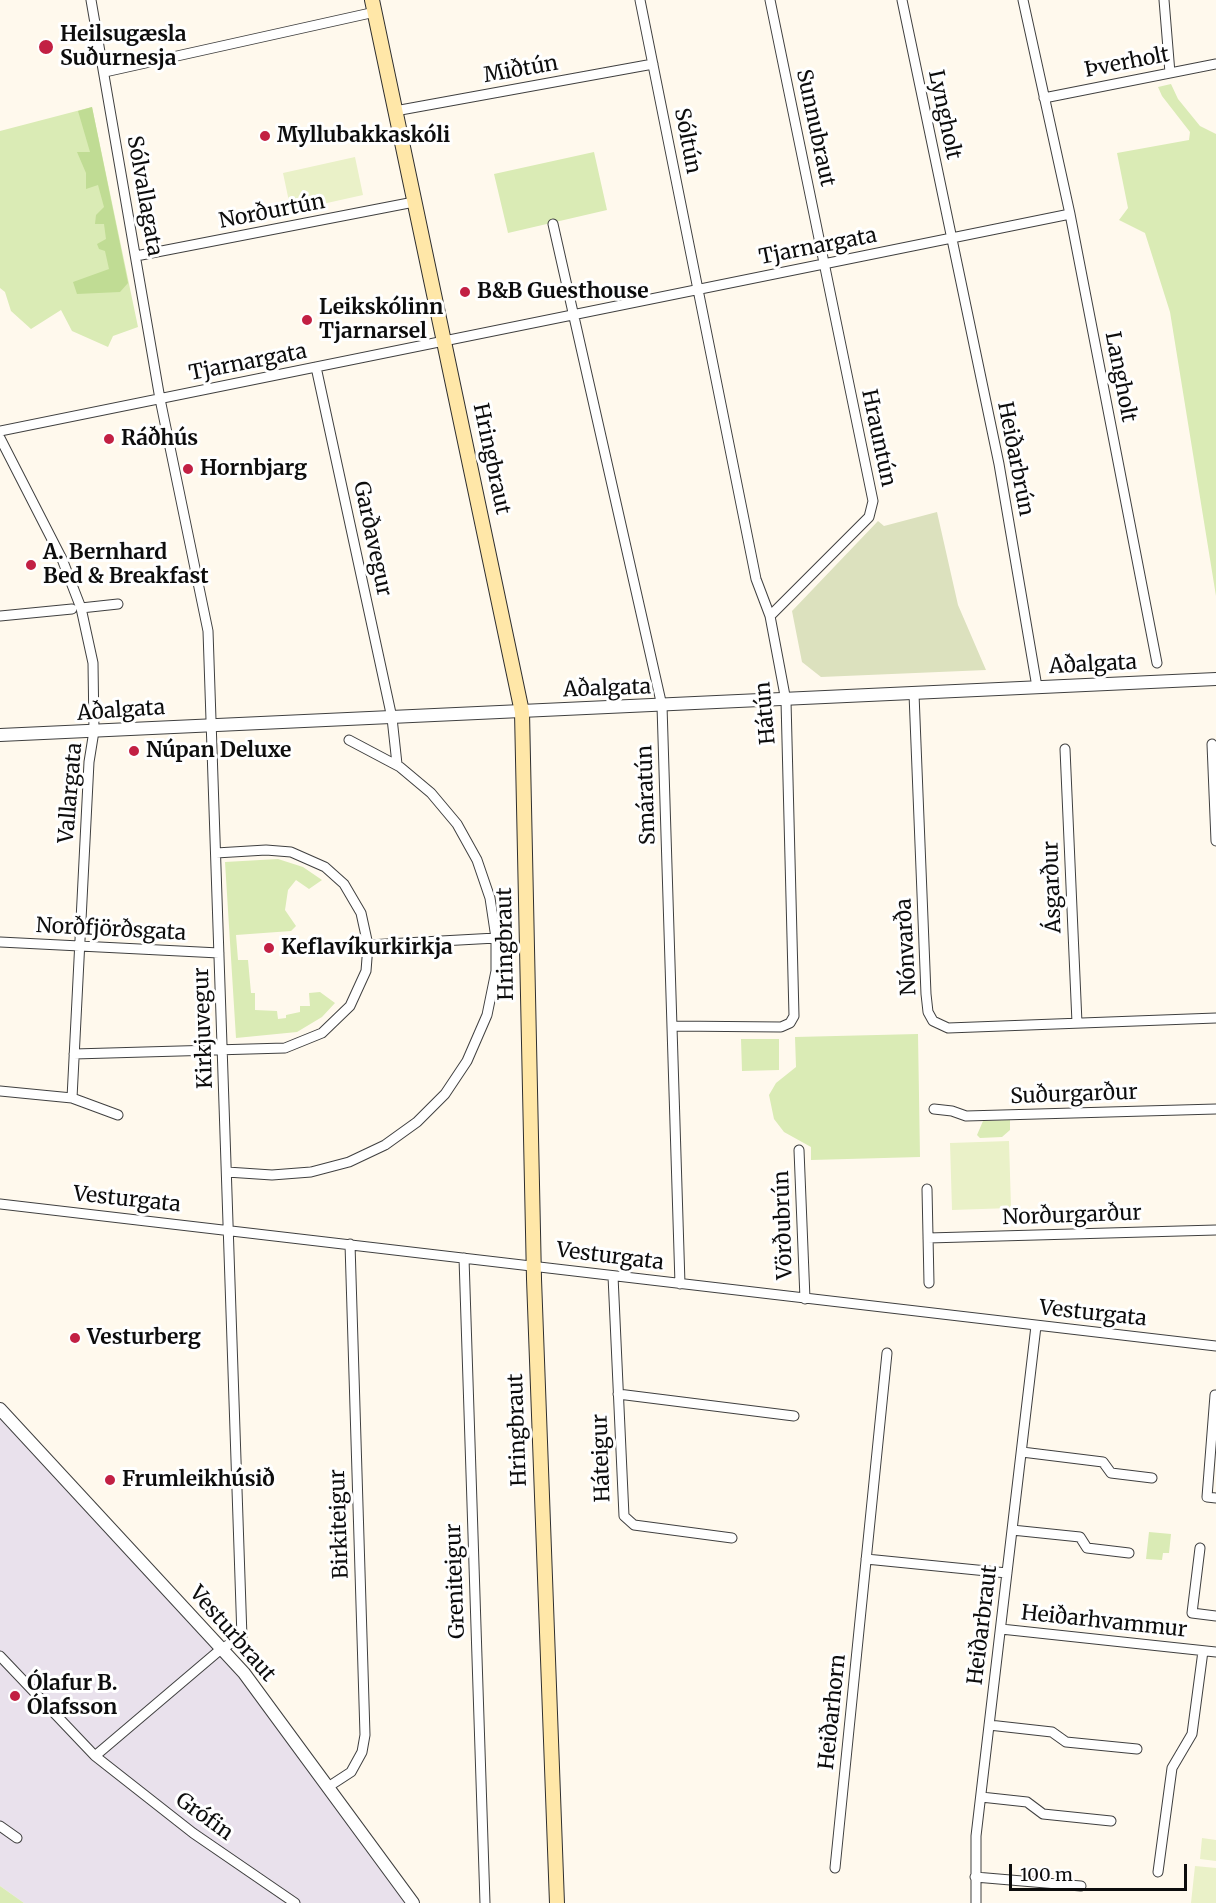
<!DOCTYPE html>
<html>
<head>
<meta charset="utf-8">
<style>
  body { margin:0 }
  #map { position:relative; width:1216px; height:1903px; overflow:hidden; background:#fff9ed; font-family:Merriweather,serif }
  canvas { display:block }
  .scale { position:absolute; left:1009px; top:1864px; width:178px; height:27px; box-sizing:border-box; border:3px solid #0d0d0d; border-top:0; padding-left:8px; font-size:18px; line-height:21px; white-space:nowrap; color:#0d0d0d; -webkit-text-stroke:4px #fff; paint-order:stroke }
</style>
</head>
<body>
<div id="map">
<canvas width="1216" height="1903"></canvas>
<div class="scale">100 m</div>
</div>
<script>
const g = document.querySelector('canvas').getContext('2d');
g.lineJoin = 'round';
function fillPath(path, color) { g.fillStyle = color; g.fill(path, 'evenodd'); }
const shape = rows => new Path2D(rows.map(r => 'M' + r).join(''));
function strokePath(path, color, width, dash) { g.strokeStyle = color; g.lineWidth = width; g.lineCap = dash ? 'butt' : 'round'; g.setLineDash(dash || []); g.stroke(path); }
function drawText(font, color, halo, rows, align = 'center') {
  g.font = font + ' Merriweather,serif'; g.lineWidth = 6; g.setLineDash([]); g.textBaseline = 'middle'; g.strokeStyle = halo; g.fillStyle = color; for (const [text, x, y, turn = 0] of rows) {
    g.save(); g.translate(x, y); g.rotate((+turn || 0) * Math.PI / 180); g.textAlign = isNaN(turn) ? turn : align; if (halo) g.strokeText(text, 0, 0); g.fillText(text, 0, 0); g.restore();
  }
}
fillPath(shape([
  [0,1409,244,1673,413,1903,24,1903,0,1886]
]), '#e9e1ec');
fillPath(shape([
  [1171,84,1178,99,1200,126,1216,134,1216,596,1170,312,1145,233,1119,220,1128,208,1117,153,1189,140,1190,132,1162,96,1158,87],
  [92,107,138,327,113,336,108,347,72,331,61,310,31,329,11,311,5,292,0,288,0,131],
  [594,152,607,210,508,233,494,174],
  [278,859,303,867,322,880,309,889,296,880,288,890,285,910,296,926,291,931,236,935,238,960,248,960,251,993,255,993,255,1010,277,1011,278,1019,286,1018,286,1015,300,1012,300,1006,310,1006,309,993,320,992,335,1003,322,1017,297,1032,236,1038,225,862],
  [918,1034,920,1157,811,1160,811,1147,784,1132,774,1119,769,1095,776,1083,796,1067,795,1037],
  [741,1039,779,1039,779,1070,742,1071],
  [1010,1120,1010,1130,1002,1137,980,1138,977,1135,983,1121],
  [1149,1532,1171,1534,1169,1553,1163,1553,1162,1560,1146,1559],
  [0,1886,24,1903,0,1903]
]), '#daebb5');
fillPath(shape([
  [92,107,128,283,120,292,77,294,73,282,109,269,105,251,99,249,97,244,106,239,104,224,95,224,96,215,104,207,98,185,86,189,86,173,77,152,90,152,78,111]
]), '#c0dc94');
fillPath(shape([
  [937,512,958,605,986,670,821,677,802,662,792,611,878,521,884,526]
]), '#dce1be');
fillPath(shape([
  [355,157,363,195,291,211,283,173],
  [1009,1141,1011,1208,952,1210,950,1143],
  [1202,1838,1216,1840,1216,1861,1200,1859],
  [1195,1866,1216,1868,1216,1903,1191,1903]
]), '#eaf1c8');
const minor = shape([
  [91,0,160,399,208,631,242,1637,221,1649,95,1756],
  [640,0,756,579,770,616,786,701,794,1016,790,1023,781,1027,672,1026],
  [770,0,873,501,869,517,770,616],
  [902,0,999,464,1037,687],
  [1023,0,1070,214,1157,663],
  [1164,0,1170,73],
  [105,72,375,12],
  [1044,98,1216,64],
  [395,111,653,64],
  [553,224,662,706,680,1284],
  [136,256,414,202],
  [316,367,392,718,397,764],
  [0,431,1070,214],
  [0,438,62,559,81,608,93,663,94,731,89,762,72,1098],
  [81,608,118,604],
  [0,616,72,609],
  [914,694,926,994,928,1012,933,1021,948,1028,1216,1018],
  [1212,744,1216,841],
  [1065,749,1077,1023],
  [0,942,219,953],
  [368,945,496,938],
  [74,1054,285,1048,322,1033,350,1006,366,971,368,945,361,913,344,884,325,867,291,852,266,850,216,853],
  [0,1091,72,1098,118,1115],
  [934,1109,952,1111,966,1116,1216,1109],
  [799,1150,805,1299],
  [227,1172,272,1175,311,1172,349,1162,385,1145,417,1122,445,1094,467,1061,487,1015,496,971,496,938,490,898,477,860,457,824,431,793,400,767,349,740],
  [927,1189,929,1283],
  [0,1204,1216,1346],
  [928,1238,1216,1230],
  [464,1258,485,1903],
  [613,1276,624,1516,634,1525,732,1538],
  [618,1394,794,1416],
  [1215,1395,1207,1497,1216,1498],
  [1022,1452,1103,1462,1111,1473,1152,1478],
  [1012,1530,1080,1537,1087,1548,1129,1553],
  [1200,1548,1192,1613,1216,1616],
  [866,1559,1007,1573],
  [1001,1629,1216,1652],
  [0,1656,95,1756,193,1833,295,1903],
  [989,1725,1052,1732,1066,1742,1137,1749],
  [328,1787,351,1772,362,1752,365,1735,350,1244],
  [981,1797,1027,1802,1043,1814,1111,1821],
  [0,1826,17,1838],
  [835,1868,887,1353],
  [1158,1872,1172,1768,1192,1734,1203,1651],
  [975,1877,1081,1886],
  [976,1903,976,1836,1036,1326]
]);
const tertiary = shape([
  [0,735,1216,679],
  [0,1409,244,1673,413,1903]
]);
const secondary = shape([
  [372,0,522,712,534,1279,557,1903]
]);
strokePath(minor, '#404040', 11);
strokePath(tertiary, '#404040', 14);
strokePath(secondary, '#2f2f2f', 16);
strokePath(minor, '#fff', 9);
strokePath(tertiary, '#fff', 12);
strokePath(secondary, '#ffe7a8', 14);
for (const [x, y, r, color] of [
  [46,47,8,"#c22043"],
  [265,136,6,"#c22043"],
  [465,292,6,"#c22043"],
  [307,320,6,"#c22043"],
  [109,439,6,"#c22043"],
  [188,469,6,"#c22043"],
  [31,565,6,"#c22043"],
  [134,751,6,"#c22043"],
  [269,948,6,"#c22043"],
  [75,1338,6,"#c22043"],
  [110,1480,6,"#c22043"],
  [15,1696,6,"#c22043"]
]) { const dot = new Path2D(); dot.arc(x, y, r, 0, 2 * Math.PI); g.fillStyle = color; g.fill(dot); strokePath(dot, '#fff', 2); }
drawText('bold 21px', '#0d0d0d', '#fff', [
  ["Heilsugæsla",60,35],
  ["Suðurnesja",60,59],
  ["Myllubakkaskóli",277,136],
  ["B&B Guesthouse",477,292],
  ["Leikskólinn",319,308],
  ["Tjarnarsel",319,332],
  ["Ráðhús",121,439],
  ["Hornbjarg",200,469],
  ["A. Bernhard",43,553],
  ["Bed & Breakfast",43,577],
  ["Núpan Deluxe",146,751],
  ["Keflavíkurkirkja",281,948],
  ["Vesturberg",87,1338],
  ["Frumleikhúsið",122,1480],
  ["Ólafur B.",27,1684],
  ["Ólafsson",27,1708]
], 'left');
drawText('21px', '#0d0d0d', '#fff', [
  ["Þverholt",1127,63,-11],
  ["Miðtún",521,70,-10],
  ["Lyngholt",944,115,78],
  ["Sunnubraut",815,128,78],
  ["Sóltún",687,141,79],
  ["Sólvallagata",144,196,80],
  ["Norðurtún",272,212,-11],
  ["Tjarnargata",818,247,-11],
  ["Tjarnargata",248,363,-11],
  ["Langholt",1120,377,79],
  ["Hrauntún",878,438,78],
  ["Hringbraut",491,459,78],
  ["Heiðarbrún",1015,459,79],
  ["Garðavegur",372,539,78],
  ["Aðalgata",1093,665,-3],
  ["Aðalgata",607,689,-2],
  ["Aðalgata",121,711,-4],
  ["Hátún",766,713,-95],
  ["Vallargata",71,793,-85],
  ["Smáratún",647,795,-92],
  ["Ásgarður",1053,887,-92],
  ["Norðfjörðsgata",111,930,3],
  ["Hringbraut",506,944,-91],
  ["Nónvarða",907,947,-93],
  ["Kirkjuvegur",204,1028,-92],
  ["Suðurgarður",1074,1095,-2],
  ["Vesturgata",127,1200,6],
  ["Norðurgarður",1072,1216,-2],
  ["Vörðubrún",784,1225,-92],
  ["Vesturgata",610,1257,7],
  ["Vesturgata",1093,1314,6],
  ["Hringbraut",518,1430,-92],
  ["Háteigur",602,1458,-92],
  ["Birkiteigur",340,1524,-92],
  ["Greniteigur",456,1581,-92],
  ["Heiðarhvammur",1104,1622,6],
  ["Heiðarbraut",983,1625,-83],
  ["Vesturbraut",232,1634,49],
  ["Heiðarhorn",833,1712,-84],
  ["Grófin",204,1817,36]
]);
</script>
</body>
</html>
